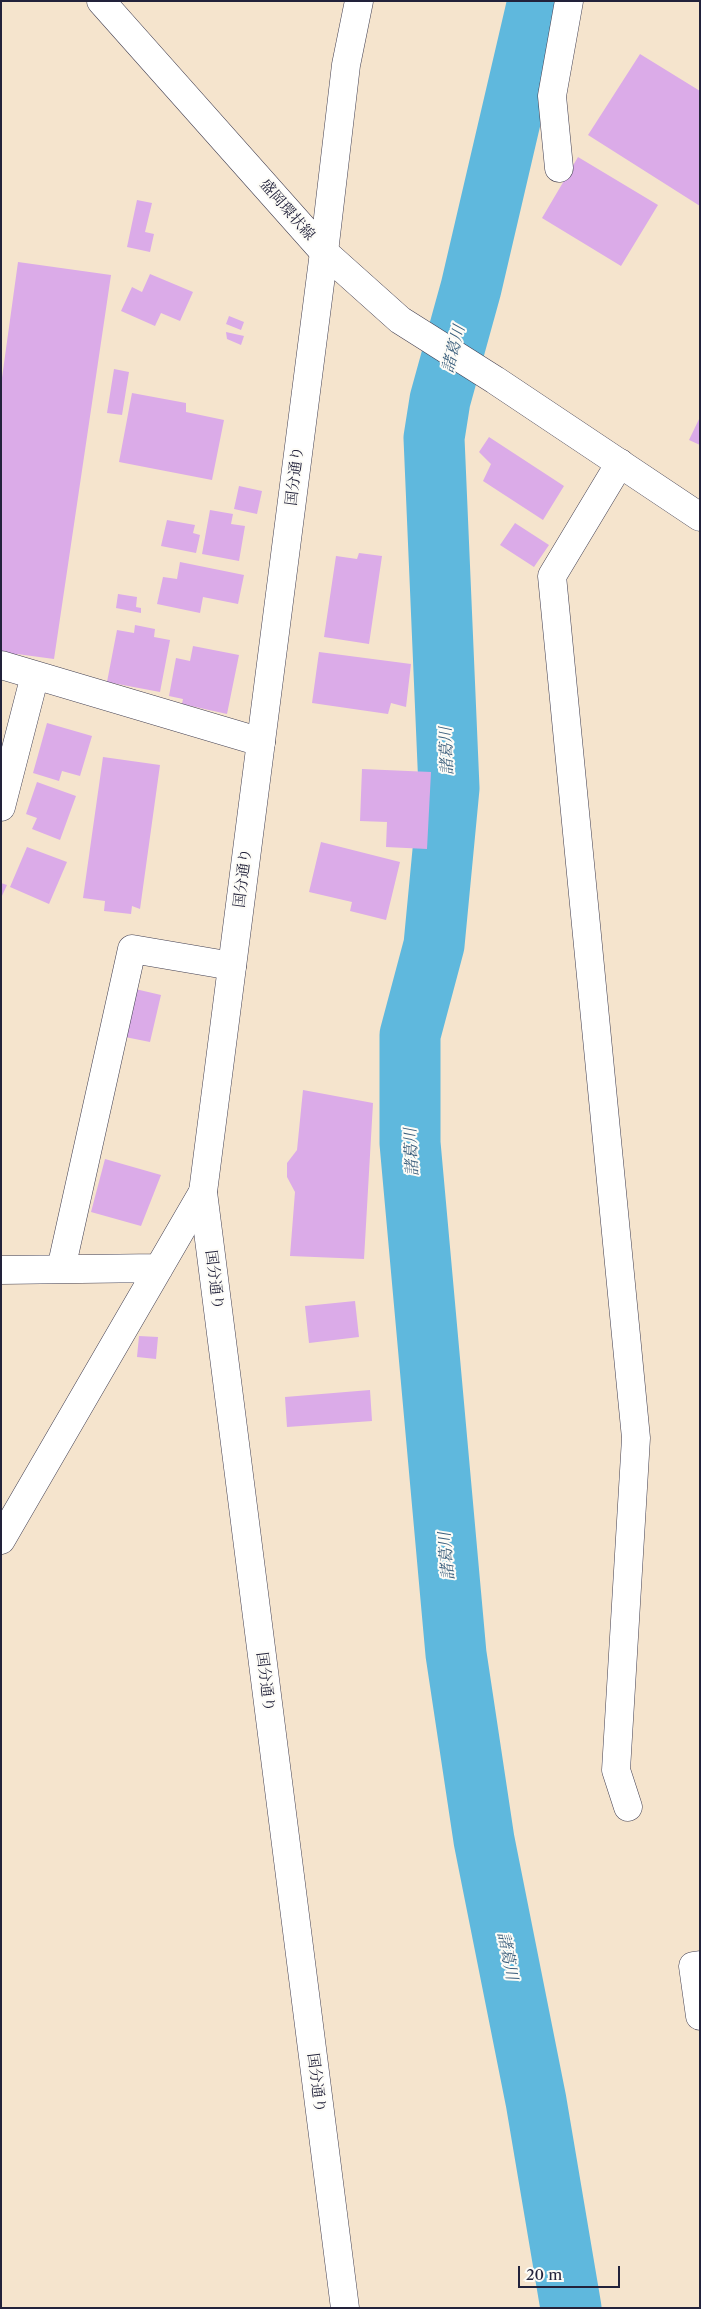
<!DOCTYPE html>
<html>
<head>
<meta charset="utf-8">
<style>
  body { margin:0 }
  #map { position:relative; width:701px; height:2309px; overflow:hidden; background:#f5e4cd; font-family:"Libre Caslon Text",serif }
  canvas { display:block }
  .frame { position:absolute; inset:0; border:2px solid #22223b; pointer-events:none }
  .scale { position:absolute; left:518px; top:2266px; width:102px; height:22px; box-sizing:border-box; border:2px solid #22223b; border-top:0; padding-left:6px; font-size:15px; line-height:18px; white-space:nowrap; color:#22223b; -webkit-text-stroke:4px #fdfcf7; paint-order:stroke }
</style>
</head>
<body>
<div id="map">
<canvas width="701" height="2309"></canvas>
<div class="frame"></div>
<div class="scale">20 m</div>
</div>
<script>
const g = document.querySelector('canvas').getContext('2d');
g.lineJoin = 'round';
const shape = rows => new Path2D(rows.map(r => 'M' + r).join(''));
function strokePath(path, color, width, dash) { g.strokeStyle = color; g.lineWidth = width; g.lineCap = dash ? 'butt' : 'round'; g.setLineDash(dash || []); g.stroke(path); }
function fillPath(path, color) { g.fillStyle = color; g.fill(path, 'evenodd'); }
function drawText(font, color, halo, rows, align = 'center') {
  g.font = font + ' "Libre Caslon Text","Noto Serif JP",serif'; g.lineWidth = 4; g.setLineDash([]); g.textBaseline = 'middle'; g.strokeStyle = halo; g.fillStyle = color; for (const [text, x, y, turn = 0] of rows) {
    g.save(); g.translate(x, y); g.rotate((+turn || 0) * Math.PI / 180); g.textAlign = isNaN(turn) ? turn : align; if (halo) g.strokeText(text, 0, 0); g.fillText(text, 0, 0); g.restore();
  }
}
strokePath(shape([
  [538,1,471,288,440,400,434,438,449,788,434,945,410,1035,410,1143,456,1654,484,1840,536,2101,571,2308]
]), '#5fb8dd', 61);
fillPath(shape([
  [640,54,700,91,700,206,588,135],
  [578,157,658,205,621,266,542,218],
  [137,200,152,203,145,232,154,234,150,252,127,247],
  [18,262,111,275,54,659,17,654,14,661,1,656,1,385],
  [150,274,193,292,180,321,161,313,155,326,121,311,132,287,142,292],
  [229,316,244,322,241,330,226,324],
  [226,332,244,336,241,345,227,339],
  [114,369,129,372,122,415,107,413],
  [132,393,186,403,186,412,224,420,212,480,119,462],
  [700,417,700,445,689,440],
  [489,437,564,486,543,520,483,481,491,464,479,452],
  [239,486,262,491,257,514,234,509],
  [210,510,233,514,231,524,245,526,239,561,202,554],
  [167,520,195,525,193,533,200,535,196,553,161,546],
  [515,523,549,545,534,567,500,545],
  [359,553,382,556,369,644,324,637,336,556,357,559],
  [180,562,244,575,238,604,203,597,200,613,157,604,163,577,177,579],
  [118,594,137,597,136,607,141,608,141,613,116,608],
  [135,625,155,629,154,637,170,640,160,692,107,682,117,630,134,633],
  [193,646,239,655,227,714,182,704,183,699,169,696,176,658,190,661],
  [319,652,411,664,406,707,391,703,388,714,312,703],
  [47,723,92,736,80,776,62,771,59,781,33,773],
  [103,757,160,765,140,909,132,906,131,914,104,911,105,901,83,898],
  [362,769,431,772,427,849,386,847,387,822,360,821],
  [37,782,76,796,60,840,32,829,37,818,26,814],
  [321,842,400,862,386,920,350,911,352,902,309,892],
  [27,847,67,862,49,904,10,887],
  [1,883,7,885,1,898],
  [131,988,161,995,150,1042,120,1036],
  [303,1090,373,1103,364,1259,290,1256,295,1192,287,1177,287,1163,297,1150],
  [105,1159,161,1175,141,1226,91,1212],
  [355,1301,359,1337,309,1343,305,1306],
  [139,1336,158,1337,156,1359,137,1357],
  [370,1390,372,1421,287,1427,285,1397]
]), '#dbabe8');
const minor = shape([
  [559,168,552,96,569,1],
  [620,463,552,576,636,1438,616,1770,628,1807],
  [1,665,261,742],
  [1,807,35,675],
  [61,1269,132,949,232,966],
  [1,1270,159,1268],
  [1,1540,203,1192],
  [700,1965,693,1966,700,2016]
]);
const tertiary = shape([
  [324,252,203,1192,345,2308],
  [324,252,400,320,495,380,700,517]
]);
const primary = shape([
  [101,1,324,252],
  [324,252,346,65,359,1]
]);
strokePath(minor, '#423f51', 29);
strokePath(tertiary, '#423f51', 29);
strokePath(primary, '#423f51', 29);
strokePath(minor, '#fff', 28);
strokePath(tertiary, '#fff', 28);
strokePath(primary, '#fff', 28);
drawText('15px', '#22223b', '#fdfcf7', [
  ["盛岡環状線",287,210,49],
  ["国分通り",295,476,-83],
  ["国分通り",243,878,-83],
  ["国分通り",214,1280,83],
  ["国分通り",265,1682,83],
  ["国分通り",316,2083,83]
]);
drawText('italic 16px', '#3a5e7c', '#fdfcf7', [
  ["諸葛川",454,349,-75],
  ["諸葛川",447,751,-92],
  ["諸葛川",412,1152,-93],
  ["諸葛川",447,1556,-95],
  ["諸葛川",507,1956,79]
]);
</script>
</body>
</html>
